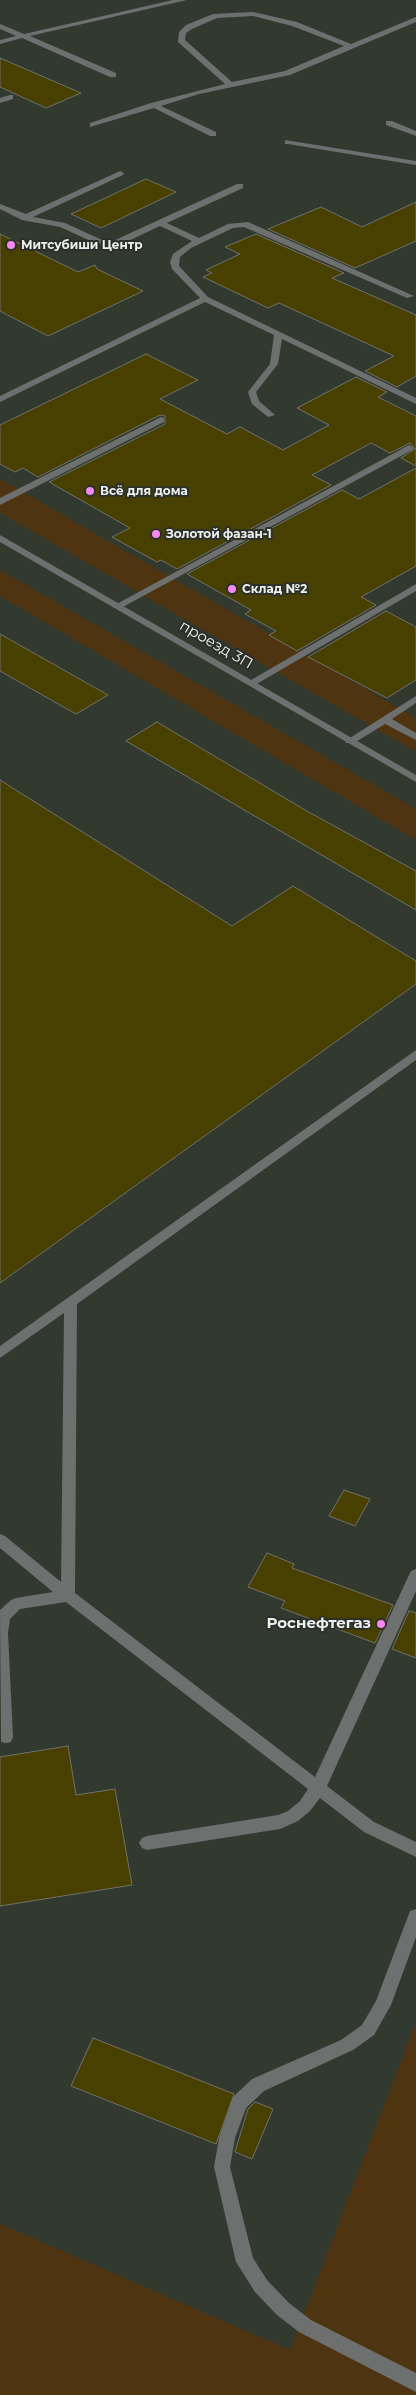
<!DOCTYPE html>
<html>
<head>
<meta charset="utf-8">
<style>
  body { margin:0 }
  canvas { display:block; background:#2c2f2a }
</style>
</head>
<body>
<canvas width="416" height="2395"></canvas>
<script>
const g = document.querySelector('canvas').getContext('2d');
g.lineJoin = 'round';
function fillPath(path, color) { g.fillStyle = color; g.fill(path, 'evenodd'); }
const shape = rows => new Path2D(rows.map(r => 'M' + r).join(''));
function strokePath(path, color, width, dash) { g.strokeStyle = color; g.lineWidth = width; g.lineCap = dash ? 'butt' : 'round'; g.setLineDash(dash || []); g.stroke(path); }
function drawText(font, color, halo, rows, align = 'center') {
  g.font = font + ' Montserrat,sans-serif'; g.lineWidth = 4; g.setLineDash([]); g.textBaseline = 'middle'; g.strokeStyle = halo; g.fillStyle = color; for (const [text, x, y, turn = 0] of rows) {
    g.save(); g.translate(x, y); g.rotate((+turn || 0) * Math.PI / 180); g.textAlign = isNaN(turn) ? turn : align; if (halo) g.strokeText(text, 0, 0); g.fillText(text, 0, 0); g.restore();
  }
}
fillPath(shape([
  [0,0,416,0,416,2395,0,2395]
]), '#32392f');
fillPath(shape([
  [0,479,416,718,416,752,0,513],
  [0,570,416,809,416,840,0,596],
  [416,2022,416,2395,0,2395,0,2224,290,2350]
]), '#4f3411');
const building = shape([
  [0,58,81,93,46,108,0,87,0,58],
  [146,179,176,192,101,228,71,214,146,179],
  [416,202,416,241,355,268,268,229,321,207,362,227,416,202],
  [0,234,78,272,95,265,97,269,143,291,48,336,0,311,0,234],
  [256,234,344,273,332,278,416,315,416,376,397,387,365,371,394,356,279,303,268,308,203,277,212,273,206,270,240,254,225,247,256,234],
  [146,354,198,380,160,399,227,434,240,427,283,450,329,425,297,408,356,377,387,392,378,397,416,416,416,466,401,458,415,449,410,443,390,453,371,443,312,475,331,485,177,569,161,560,157,562,112,537,130,528,49,482,165,424,165,416,160,415,38,477,23,468,15,472,0,464,0,425,146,354],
  [416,468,416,566,361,597,376,605,297,651,269,635,276,631,245,614,251,610,187,574,342,490,359,499,416,468],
  [386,611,416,627,416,680,387,698,308,657,386,611],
  [0,634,108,695,76,714,0,671,0,634],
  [157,722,305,810,416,871,416,910,126,741,157,722],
  [0,780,232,926,293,886,416,961,416,984,0,1283,0,780],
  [344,1490,370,1499,355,1526,329,1516,344,1490],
  [267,1553,294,1564,292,1568,393,1605,375,1643,281,1608,285,1601,248,1587,267,1553],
  [409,1611,416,1613,416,1658,392,1649,409,1611],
  [68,1746,76,1795,115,1789,132,1885,0,1906,0,1757,68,1746],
  [93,2038,234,2094,216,2144,71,2086,93,2038],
  [255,2102,273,2109,252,2159,235,2152,248,2109,255,2102]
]);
fillPath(building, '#474000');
strokePath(building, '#72716b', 1);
fillPath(shape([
  [173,0,187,0,30,36,116,73,116,77,110,77,22,38,0,44,0,40,16,36,0,29,0,24,24,34,173,0],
  [253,12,297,22,351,44,416,17,416,22,290,75,199,94,161,106,216,132,216,136,210,136,154,108,90,127,90,123,151,103,225,84,178,42,179,32,186,25,213,14,253,12],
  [253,16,292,26,344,46,285,71,232,82,185,40,186,33,192,29,217,18,253,16],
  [10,95,13,95,13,99,0,103,0,98,10,95],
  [386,121,392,121,416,131,416,136,386,125,386,121],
  [285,140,416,161,416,165,288,144,285,144,285,140],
  [120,171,124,173,123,175,33,217,65,223,100,239,113,241,237,184,243,184,243,188,167,223,199,238,228,224,248,222,414,296,407,298,244,227,233,228,191,248,180,257,179,266,208,297,416,398,416,404,282,339,278,364,256,392,259,401,275,415,268,417,252,404,248,392,270,364,274,335,205,302,0,402,0,396,200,298,172,269,170,262,173,254,192,241,160,226,124,243,113,245,95,243,60,227,22,220,0,209,0,204,26,214,120,171],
  [161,417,164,418,164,422,0,505,0,498,161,417],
  [409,445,414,448,412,450,121,608,118,609,113,606,409,445],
  [416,584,416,591,255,685,251,686,246,683,416,584],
  [416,696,416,703,392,719,416,733,416,740,385,724,354,743,346,743,345,741,416,696],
  [416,1050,416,1060,77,1304,75,1593,315,1777,409,1575,411,1571,416,1569,416,1591,327,1786,374,1822,416,1842,416,1857,364,1832,320,1798,310,1811,298,1821,280,1829,147,1850,142,1848,139,1843,142,1838,147,1836,278,1815,288,1811,300,1801,308,1789,66,1602,20,1609,10,1619,8,1633,13,1737,11,1742,6,1743,1,1742,0,1610,11,1600,16,1598,53,1592,0,1548,0,1534,5,1536,61,1582,64,1313,0,1358,0,1346,416,1050],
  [416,1909,416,1937,391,2005,374,2035,353,2050,264,2091,246,2108,235,2138,230,2167,253,2258,267,2280,289,2303,311,2320,416,2373,416,2392,299,2332,277,2315,255,2292,236,2262,214,2167,219,2138,233,2097,252,2079,341,2040,362,2025,376,2001,410,1911,416,1909]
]), '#6d706f');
fillPath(shape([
  [0,535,416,775,416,782,0,542,0,535]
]), '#6d706f');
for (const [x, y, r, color] of [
  [11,245,5,"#f589ef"],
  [90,491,5,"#f589ef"],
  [156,534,5,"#f589ef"],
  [232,589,5,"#f589ef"],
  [381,1624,5,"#f589ef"]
]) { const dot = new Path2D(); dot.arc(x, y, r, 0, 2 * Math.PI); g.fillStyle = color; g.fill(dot); strokePath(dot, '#2c2f2a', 2); }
drawText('bold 12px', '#eef0ed', '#2c2f2a', [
  ["Митсубиши Центр",21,245],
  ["Всё для дома",100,491],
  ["Золотой фазан-1",166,534],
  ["Склад №2",242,589]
], 'left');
drawText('15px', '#eef0ed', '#2c2f2a', [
  ["проезд 3П",216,645,30]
]);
drawText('bold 15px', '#eef0ed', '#2c2f2a', [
  ["Роснефтегаз",371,1624]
], 'right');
</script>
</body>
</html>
